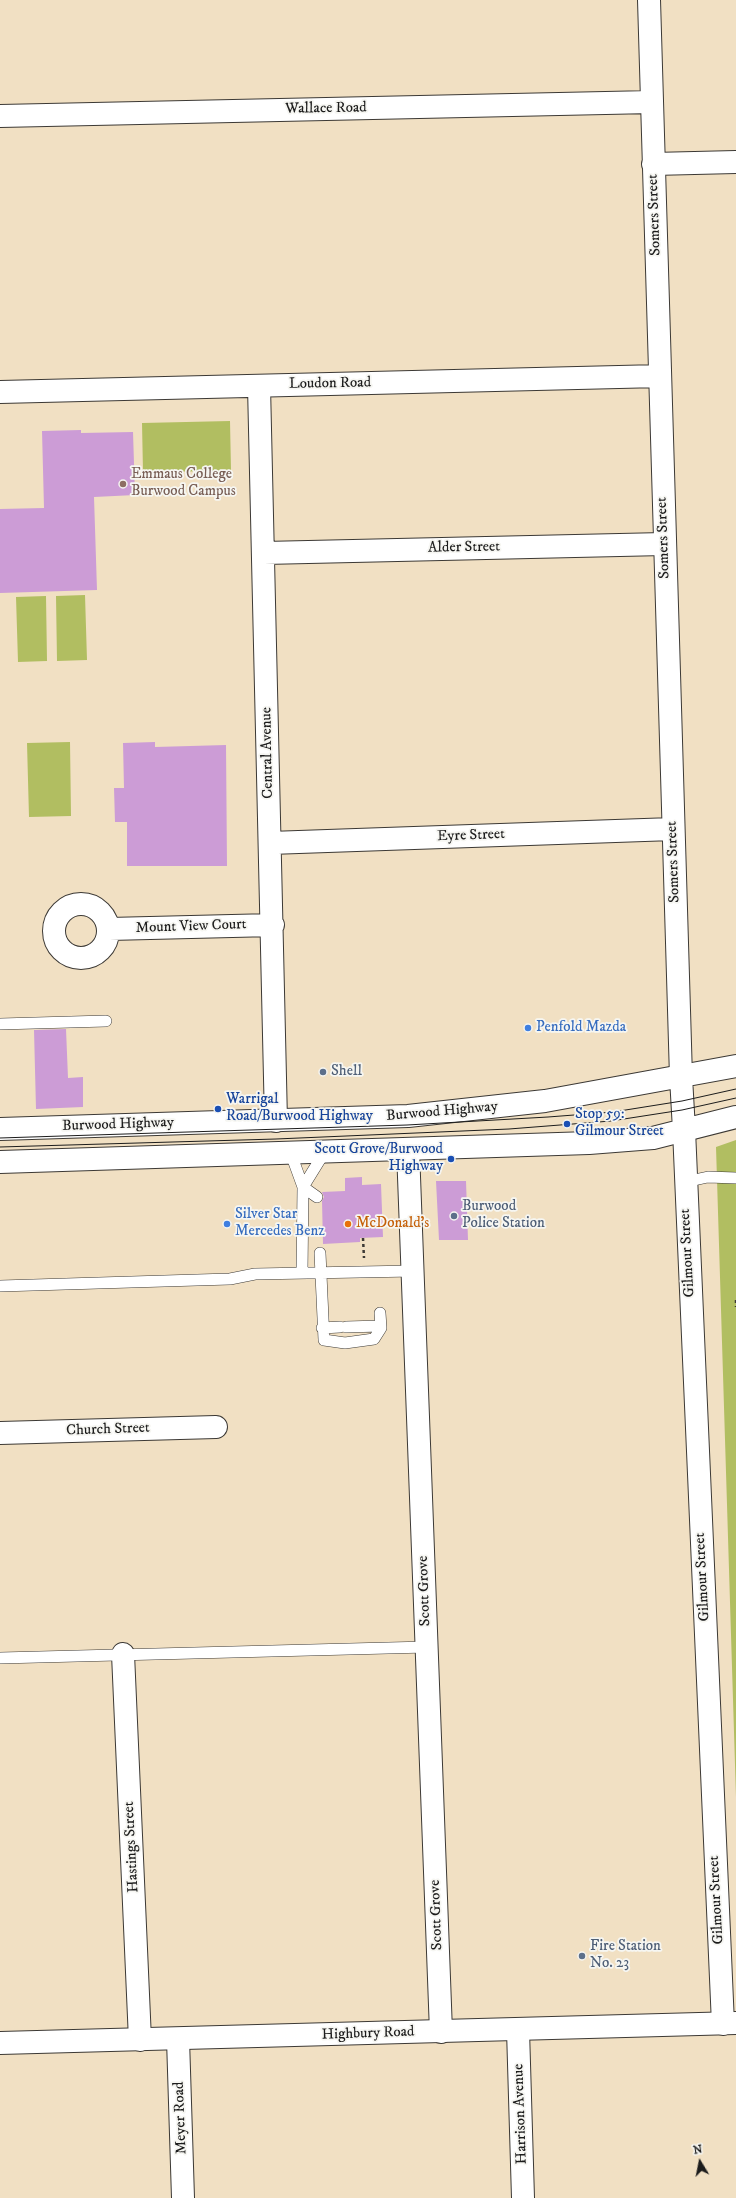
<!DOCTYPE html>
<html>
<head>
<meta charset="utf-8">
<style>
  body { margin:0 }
  #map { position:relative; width:736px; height:2198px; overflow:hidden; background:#f1e0c3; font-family:"IM FELL DW Pica",serif }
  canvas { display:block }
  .north { position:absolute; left:680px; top:2142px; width:40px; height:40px; -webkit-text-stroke:3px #f6f6f2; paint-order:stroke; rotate:350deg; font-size:11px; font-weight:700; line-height:16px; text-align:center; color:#1c1c1c }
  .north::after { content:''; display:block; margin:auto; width:14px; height:18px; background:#1c1c1c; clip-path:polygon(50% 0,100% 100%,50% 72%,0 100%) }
</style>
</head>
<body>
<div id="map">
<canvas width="736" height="2198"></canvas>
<div class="north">N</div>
</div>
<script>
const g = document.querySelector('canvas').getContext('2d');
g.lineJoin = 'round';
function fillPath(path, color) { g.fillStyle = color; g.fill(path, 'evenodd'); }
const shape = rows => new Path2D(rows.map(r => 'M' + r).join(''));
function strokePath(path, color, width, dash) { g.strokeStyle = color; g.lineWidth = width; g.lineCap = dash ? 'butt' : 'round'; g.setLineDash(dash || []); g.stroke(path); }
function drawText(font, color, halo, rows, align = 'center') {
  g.font = font + ' "IM FELL DW Pica",serif'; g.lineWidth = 3.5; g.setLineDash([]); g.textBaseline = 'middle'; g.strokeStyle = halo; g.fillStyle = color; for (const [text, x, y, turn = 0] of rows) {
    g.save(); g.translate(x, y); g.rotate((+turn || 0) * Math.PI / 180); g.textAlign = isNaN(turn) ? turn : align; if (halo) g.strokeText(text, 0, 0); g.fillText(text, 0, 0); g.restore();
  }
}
fillPath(shape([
  [230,421,231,471,143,472,142,423],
  [85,595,87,660,57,661,56,596],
  [46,596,47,661,18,662,16,597],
  [70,742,71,816,29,817,27,743],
  [736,1140,736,1797,716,1147]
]), '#b1be61');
fillPath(shape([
  [81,430,81,433,133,432,135,495,94,497,97,590,0,593,0,509,44,508,42,431],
  [155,742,155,747,226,745,227,866,127,866,127,822,115,822,114,788,124,788,123,743],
  [66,1029,68,1078,83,1077,83,1107,36,1109,34,1030],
  [362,1177,362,1185,381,1184,383,1237,360,1238,360,1242,323,1244,322,1201,324,1197,322,1192,345,1191,345,1178],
  [436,1181,466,1181,468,1240,439,1240]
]), '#cc9cd6');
const service = shape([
  [0,1024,106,1021],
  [291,1154,303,1187,302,1273],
  [685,1182,708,1177,736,1178],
  [303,1187,324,1153],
  [303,1187,317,1197],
  [320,1253,324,1340,345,1343,374,1339,381,1328,380,1313],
  [0,1286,230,1279,255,1274,413,1271],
  [346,1327,380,1326],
  [322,1328,340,1327],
  [0,1658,427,1647]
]);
const minor = shape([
  [649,0,681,1077],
  [0,116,652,102],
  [653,164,736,162],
  [259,386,276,1121],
  [0,392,660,376],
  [264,553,664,544],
  [270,843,673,829],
  '54 931a27 27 0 1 1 54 0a27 27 0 1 1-54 0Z',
  [109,929,273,925],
  [684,1130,723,2024],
  [408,1150,441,2032],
  [0,1433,216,1427],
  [123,1654,140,2040],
  [518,2030,523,2198],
  [178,2039,183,2198]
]);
const primary = shape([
  [0,2043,736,2023]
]);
const trunk = shape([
  [681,1077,684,1130],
  [0,1129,408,1116,545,1101,736,1066],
  [0,1162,589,1143,653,1138,736,1117]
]);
strokePath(service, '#3c3935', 12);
strokePath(minor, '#3c3935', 24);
strokePath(primary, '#3c3935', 24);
strokePath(trunk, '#3c3935', 24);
strokePath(shape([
  [363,1238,364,1258],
  [736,1300,736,1307]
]), '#3c3935', 2.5, [3, 3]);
strokePath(service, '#fff', 11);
strokePath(minor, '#fff', 22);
strokePath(primary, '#fff', 22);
strokePath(trunk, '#fff', 22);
strokePath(shape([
  [0,1138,407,1125,548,1117,613,1112,682,1101,736,1089],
  [0,1147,276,1139,509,1129,611,1121,682,1110,736,1098]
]), '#1c1c1c', 1);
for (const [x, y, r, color] of [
  [123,484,4,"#8d6e63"],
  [528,1028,4,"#3f7fe0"],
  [323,1072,4,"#5c6f8a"],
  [218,1109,4,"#1a4fb4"],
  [567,1124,4,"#1a4fb4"],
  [451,1159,4,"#1a4fb4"],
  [454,1216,4,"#5c6f8a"],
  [227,1224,4,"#3f7fe0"],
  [348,1224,4,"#e8710a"],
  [582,1956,4,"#5c6f8a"]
]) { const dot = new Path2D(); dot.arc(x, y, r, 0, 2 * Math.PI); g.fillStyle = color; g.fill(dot); strokePath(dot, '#f6f6f2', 1.5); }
drawText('15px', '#1c1c1c', '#f6f6f2', [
  ["Wallace Road",326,109,-1],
  ["Somers Street",655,215,-92],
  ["Loudon Road",330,384,-1],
  ["Somers Street",664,538,-92],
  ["Alder Street",464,548,-1],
  ["Central Avenue",268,753,-91],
  ["Eyre Street",471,836,-2],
  ["Somers Street",674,862,-92],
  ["Mount View Court",191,927,-2],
  ["Burwood Highway",442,1112,-5],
  ["Burwood Highway",118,1125,-2],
  ["Gilmour Street",688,1253,-93],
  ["Church Street",108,1430,-2],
  ["Gilmour Street",703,1577,-93],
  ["Scott Grove",425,1591,-92],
  ["Hastings Street",132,1847,-93],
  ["Gilmour Street",717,1900,-93],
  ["Scott Grove",437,1915,-92],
  ["Highbury Road",368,2034,-2],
  ["Harrison Avenue",521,2114,-92],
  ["Meyer Road",181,2118,-92]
]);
drawText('15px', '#785e54', '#f6f6f2', [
  ["Emmaus College",131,475],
  ["Burwood Campus",131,492]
], 'left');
drawText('15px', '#366cbe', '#f6f6f2', [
  ["Penfold Mazda",536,1028],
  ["Silver Star",235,1215],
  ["Mercedes Benz",235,1232]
], 'left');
drawText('15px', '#4e5e75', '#f6f6f2', [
  ["Shell",331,1072],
  ["Burwood",462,1207],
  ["Police Station",462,1224],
  ["Fire Station",590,1947],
  ["No. 23",590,1964]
], 'left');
drawText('15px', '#164399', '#f6f6f2', [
  ["Warrigal",226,1100],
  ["Road/Burwood Highway",226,1117],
  ["Stop 59:",575,1115],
  ["Gilmour Street",575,1132],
  ["Scott Grove/Burwood",443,1150,"right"],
  ["Highway",443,1167,"right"]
], 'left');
drawText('15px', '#c56008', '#f6f6f2', [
  ["McDonald's",356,1224]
], 'left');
</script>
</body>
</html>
